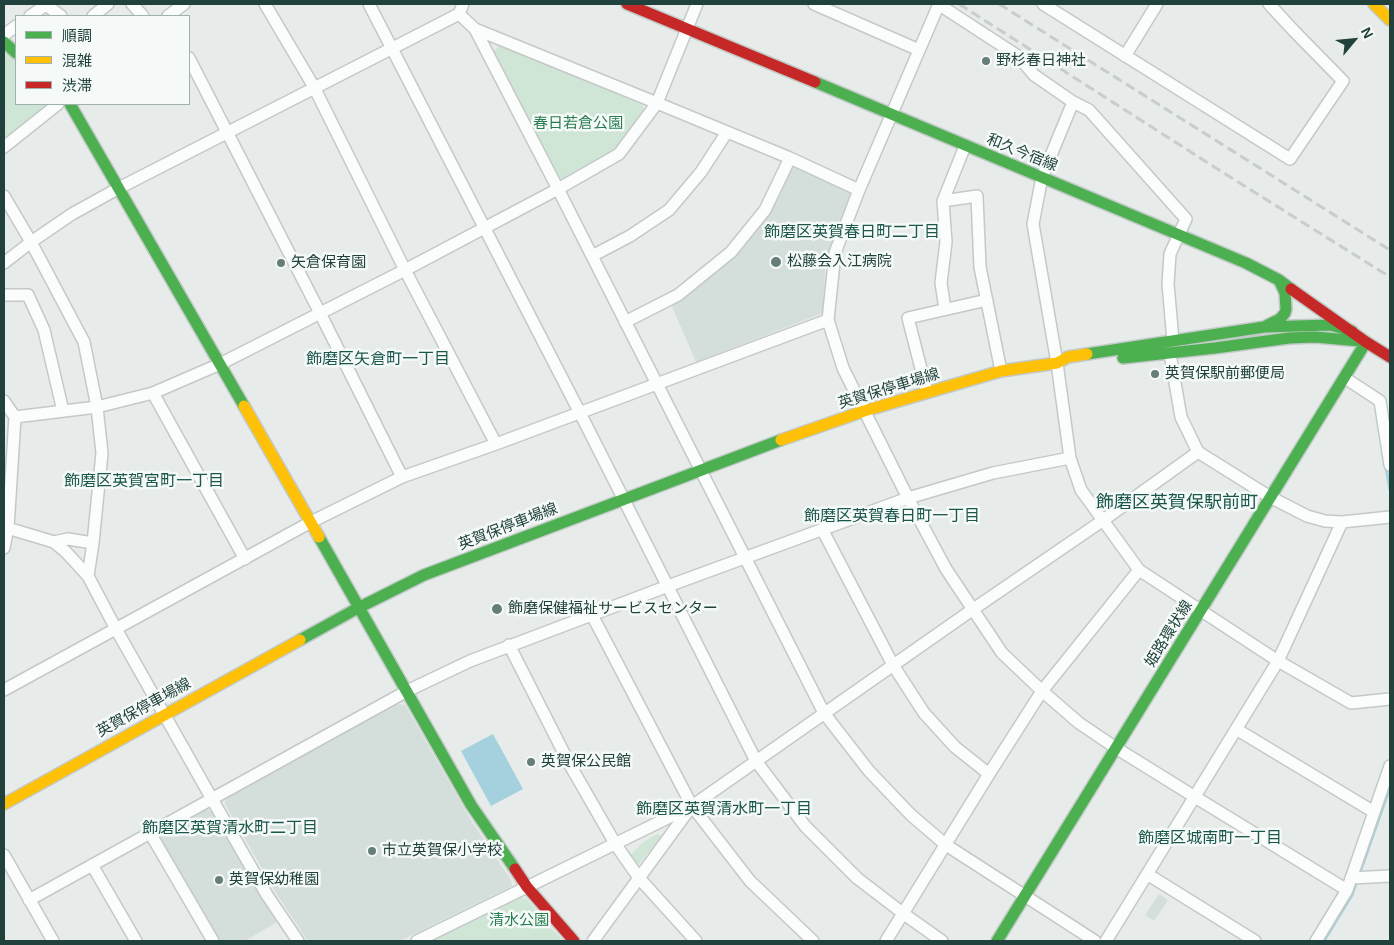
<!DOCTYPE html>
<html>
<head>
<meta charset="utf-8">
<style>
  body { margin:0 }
  #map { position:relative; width:1394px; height:945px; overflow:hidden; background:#e7ecea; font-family:Arial,"Noto Sans JP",sans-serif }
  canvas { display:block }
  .frame { position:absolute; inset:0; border:5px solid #21423c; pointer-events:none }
  .legend { position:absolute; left:15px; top:15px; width:175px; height:90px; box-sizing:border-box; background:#f5faf8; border:1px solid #a0b0ad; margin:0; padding:6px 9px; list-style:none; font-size:15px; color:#21423c }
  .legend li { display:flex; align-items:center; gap:10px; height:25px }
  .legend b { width:25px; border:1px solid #a0b0ad }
  .north { position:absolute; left:1329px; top:15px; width:50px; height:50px; -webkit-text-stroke:4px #f5faf8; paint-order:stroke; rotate:62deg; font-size:14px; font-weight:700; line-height:20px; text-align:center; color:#21423c }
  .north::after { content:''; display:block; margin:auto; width:18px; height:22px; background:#21423c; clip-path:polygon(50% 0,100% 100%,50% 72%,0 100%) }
</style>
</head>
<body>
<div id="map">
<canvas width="1394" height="945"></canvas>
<div class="frame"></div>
<ul class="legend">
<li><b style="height:6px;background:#4caf50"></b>順調</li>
<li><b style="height:6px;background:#ffc107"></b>混雑</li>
<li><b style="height:6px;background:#c62828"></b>渋滞</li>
</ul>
<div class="north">N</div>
</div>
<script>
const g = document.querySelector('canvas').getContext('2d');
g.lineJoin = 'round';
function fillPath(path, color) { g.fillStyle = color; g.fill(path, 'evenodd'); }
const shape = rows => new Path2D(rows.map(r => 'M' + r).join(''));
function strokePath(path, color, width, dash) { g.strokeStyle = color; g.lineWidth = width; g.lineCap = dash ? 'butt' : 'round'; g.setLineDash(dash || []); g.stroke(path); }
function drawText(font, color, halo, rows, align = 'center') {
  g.font = font + ' Arial,"Noto Sans JP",sans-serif'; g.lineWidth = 5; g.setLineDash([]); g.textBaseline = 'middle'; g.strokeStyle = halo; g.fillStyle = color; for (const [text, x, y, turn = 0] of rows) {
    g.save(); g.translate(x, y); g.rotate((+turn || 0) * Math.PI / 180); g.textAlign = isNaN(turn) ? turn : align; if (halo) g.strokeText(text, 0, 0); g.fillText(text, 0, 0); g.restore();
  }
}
fillPath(shape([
  [794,166,851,193,833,238,825,268,823,313,696,362,671,304,766,216],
  [397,704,405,705,472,822,511,880,512,886,400,941,308,941,276,893,225,804,226,798],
  [206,809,212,811,277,922,245,941,220,941,160,839,161,834],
  [1159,894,1168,900,1154,921,1145,915]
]), '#d4deda');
fillPath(shape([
  [500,44,642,105,644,111,628,135,609,153,587,169,564,179,558,178,494,51],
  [4,51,16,61,16,104,50,104,4,140],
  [657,834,662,836,638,865,629,857,642,843],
  [520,898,527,899,548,925,564,941,431,941]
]), '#cfe6d7');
fillPath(shape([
  [493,734,523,789,491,806,461,751]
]), '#a4d1dd');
strokePath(shape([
  [1386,467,1390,490],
  [1324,941,1352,895,1390,787]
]), '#a4d1dd', 3);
const street = shape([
  [132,4,143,16],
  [265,4,314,87,405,270,496,444],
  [369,4,580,413,756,761,805,826,857,878,904,914,942,941],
  [814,4,919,50],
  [938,4,1018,56,1034,75,1073,102,1089,110,1186,219,1170,254,1168,284,1173,340],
  [939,4,859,190,835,253,828,320,843,368,908,498,946,569,1002,653,1042,691,1079,723,1116,748,1195,797,1347,890],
  [1043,4,1290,159,1343,81,1294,31,1269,4],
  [459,14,475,29,657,103,790,158,859,190],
  [30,16,46,5,61,16],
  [93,16,108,4],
  [168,16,184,4],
  [475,29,558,189,824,713,869,771,911,815,946,845,1095,941],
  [4,35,16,26],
  [1125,56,1157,4],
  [189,58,320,313,402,477],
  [1073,102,1042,177,1033,224,1057,363,1070,458,1081,490,1139,570,1278,661,1351,703,1390,699],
  [4,147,58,104],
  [4,196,31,242,84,342,97,407,102,453,93,543,88,576,116,629,212,799,267,895,298,941],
  [943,201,977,196,980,267,1001,371],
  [592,256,630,236,669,210,701,172,727,132],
  [4,263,31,242,72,214,119,188,459,14,463,4],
  [4,295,28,295,44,330,63,411],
  [945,309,941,283,946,242,943,201,965,146],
  [625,322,678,295,731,252,765,210,790,158],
  [1170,354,1181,417,1198,452,1270,497,1307,516,1325,521,1342,522,1390,517],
  [1345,378,1380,401,1390,465],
  [927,392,908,318,987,300],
  [153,393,245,559],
  [4,401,15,417,8,528,4,548],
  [15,417,97,407,153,393,220,364,405,270,558,189,619,154,657,103,697,4],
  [4,527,54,542,68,539,93,543],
  [822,529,893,665,924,713,955,747,989,774],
  [54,542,66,552,88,576],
  [592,615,692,806,750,881,813,941],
  [509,645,570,765,616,845,639,878,696,941],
  [4,690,311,522,402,477,496,444,828,320],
  [1236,729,1374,812],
  [150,833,213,941],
  [4,855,53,941],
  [92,865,136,941],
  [1147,874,1255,941],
  [1351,878,1390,876],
  [29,900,407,691,470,661,668,586,908,498,993,473,1070,458],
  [417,941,692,806,972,610,1102,521,1198,452],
  [593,941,691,807],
  [886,941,989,774,1042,691,1139,570],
  [1106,941,1278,661,1342,522],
  [1316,941,1347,890,1390,766]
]);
const fast = shape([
  [4,42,16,53],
  [815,82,1246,263,1279,280,1291,289],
  [70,104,244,406],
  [1266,326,1280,319,1285,313,1286,309,1285,293,1279,280],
  [1087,354,1264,327,1330,325,1352,331],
  [1123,358,1215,348,1289,338,1315,337,1360,341],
  [319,537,471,805,515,869],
  [300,640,358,608,424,575,781,440],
  [997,941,1366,342]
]);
const slow = shape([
  [1374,4,1390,20],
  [244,406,319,537],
  [781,440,864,411,1001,371,1057,363,1068,357,1087,354],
  [4,804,300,640]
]);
const jam = shape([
  [627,4,815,82],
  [1291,289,1366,342,1390,357],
  [515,869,527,887,574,941]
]);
strokePath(street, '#c4c9c7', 14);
strokePath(fast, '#c2cac7', 14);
strokePath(slow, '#c2cac7', 14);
strokePath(jam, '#c2cac7', 14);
strokePath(street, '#fbfcfc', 11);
strokePath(fast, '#4caf50', 11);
strokePath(slow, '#ffc107', 11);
strokePath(jam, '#c62828', 11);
strokePath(shape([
  [959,4,1219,170,1390,277],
  [999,4,1390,250]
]), '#c8cdcb', 3, [10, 5]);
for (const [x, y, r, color] of [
  [986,61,5,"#667e79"],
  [776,262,6,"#667e79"],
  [281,263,5,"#667e79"],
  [1155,374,5,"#667e79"],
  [497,609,6,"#667e79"],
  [531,762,5,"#667e79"],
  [372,851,5,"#667e79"],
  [219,880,5,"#667e79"]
]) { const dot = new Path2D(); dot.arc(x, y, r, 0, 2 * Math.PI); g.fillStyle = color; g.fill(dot); strokePath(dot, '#f5faf8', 2); }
drawText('15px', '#21423c', '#f5faf8', [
  ["野杉春日神社",996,61],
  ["松藤会入江病院",787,262],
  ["矢倉保育園",291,263],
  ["英賀保駅前郵便局",1165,374],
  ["飾磨保健福祉サービスセンター",508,609],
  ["英賀保公民館",541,762],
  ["市立英賀保小学校",382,851],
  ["英賀保幼稚園",229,880]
], 'left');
drawText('15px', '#277d4f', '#f5faf8', [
  ["春日若倉公園",578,124],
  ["清水公園",519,921]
]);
drawText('15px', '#21423c', '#f5faf8', [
  ["和久今宿線",1022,153,22],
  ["英賀保停車場線",889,389,-17],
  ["英賀保停車場線",508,527,-21],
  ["姫路環状線",1169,634,-58],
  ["英賀保停車場線",144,708,-29]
]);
drawText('16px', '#1b564c', '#f5faf8', [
  ["飾磨区英賀春日町二丁目",852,233],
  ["飾磨区矢倉町一丁目",378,360],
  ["飾磨区英賀宮町一丁目",144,482],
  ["飾磨区英賀春日町一丁目",892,517],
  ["飾磨区英賀清水町一丁目",724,810],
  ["飾磨区英賀清水町二丁目",230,829],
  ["飾磨区城南町一丁目",1210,839]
]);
drawText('18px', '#1b564c', '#f5faf8', [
  ["飾磨区英賀保駅前町",1177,503]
]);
</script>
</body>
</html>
